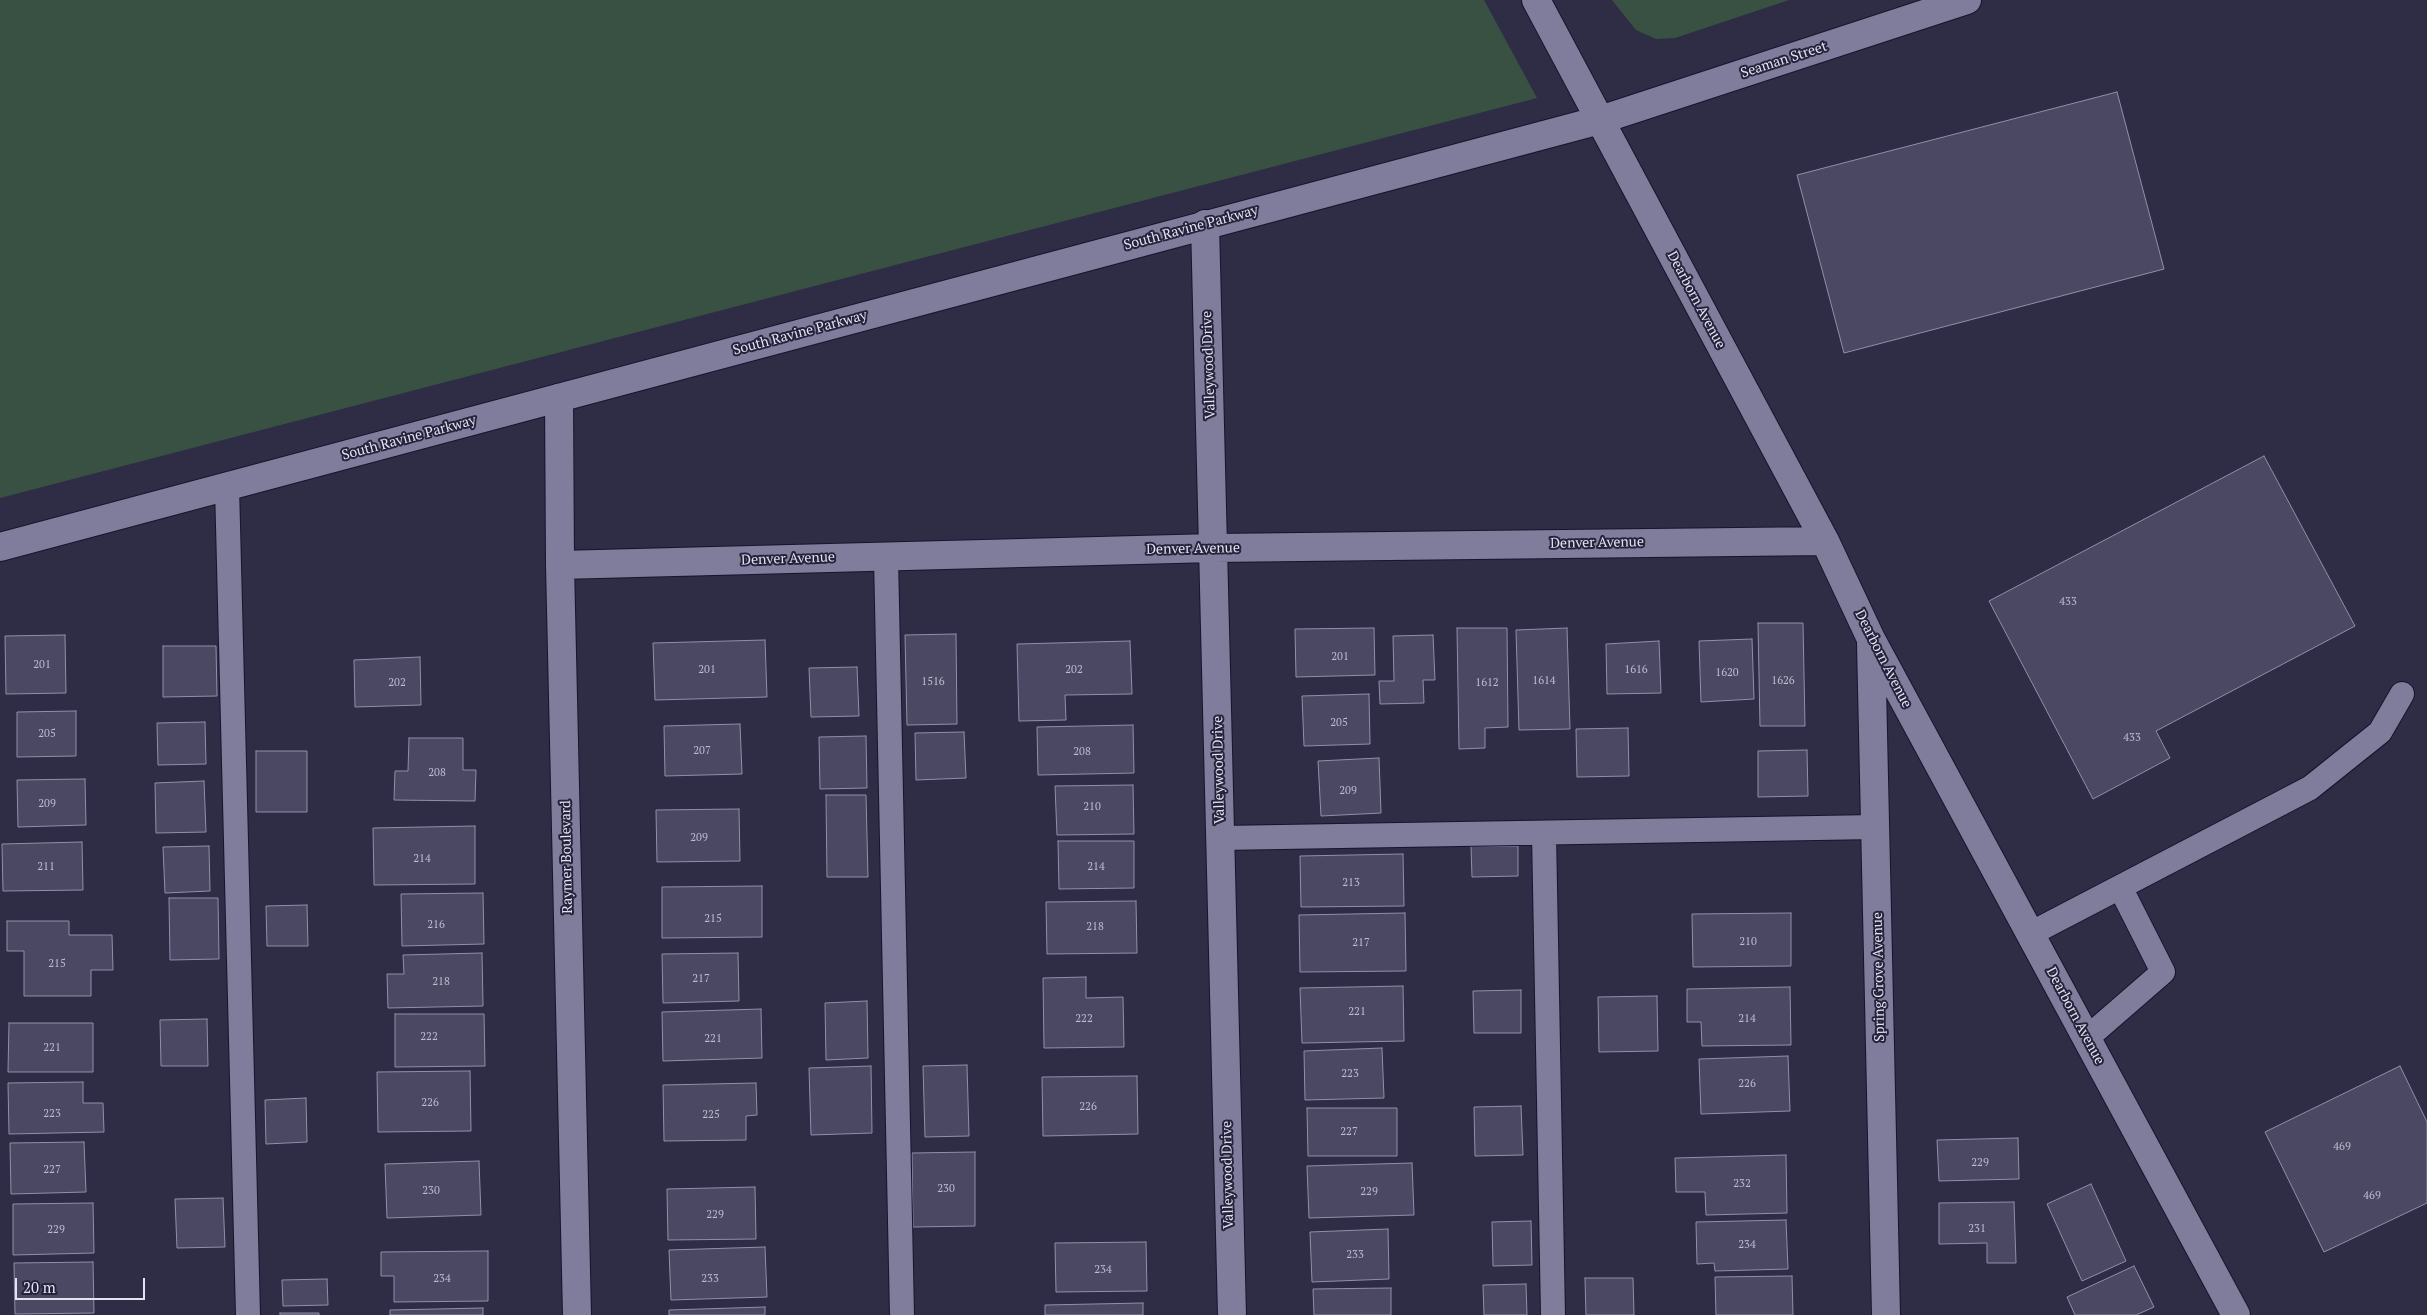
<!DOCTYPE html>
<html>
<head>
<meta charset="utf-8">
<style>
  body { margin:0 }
  #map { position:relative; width:2427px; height:1315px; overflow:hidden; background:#2f2d46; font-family:"PT Serif",serif }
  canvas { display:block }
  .scale { position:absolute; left:15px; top:1278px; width:130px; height:22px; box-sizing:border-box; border:2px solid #e2e2f3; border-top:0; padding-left:6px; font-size:15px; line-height:18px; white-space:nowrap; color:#e2e2f3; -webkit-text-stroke:4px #25233b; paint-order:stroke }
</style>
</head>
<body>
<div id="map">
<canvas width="2427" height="1315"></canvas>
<div class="scale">20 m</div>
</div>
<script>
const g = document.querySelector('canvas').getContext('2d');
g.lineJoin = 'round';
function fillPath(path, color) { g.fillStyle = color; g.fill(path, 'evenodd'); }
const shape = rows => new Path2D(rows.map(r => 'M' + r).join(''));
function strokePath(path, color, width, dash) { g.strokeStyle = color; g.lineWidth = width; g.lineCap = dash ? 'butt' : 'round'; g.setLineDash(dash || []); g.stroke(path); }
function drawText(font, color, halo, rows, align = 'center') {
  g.font = font + ' "PT Serif",serif'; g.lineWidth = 4; g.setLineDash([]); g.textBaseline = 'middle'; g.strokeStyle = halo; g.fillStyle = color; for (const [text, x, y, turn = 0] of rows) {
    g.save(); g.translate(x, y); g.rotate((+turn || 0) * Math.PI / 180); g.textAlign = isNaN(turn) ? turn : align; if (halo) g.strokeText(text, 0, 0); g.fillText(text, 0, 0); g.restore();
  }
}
fillPath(shape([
  [0,0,1484,0,1537,98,0,498],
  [1612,0,1789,0,1675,38,1656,39,1636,30]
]), '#385143');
const building = shape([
  [2117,92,2164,269,1844,353,1797,175,2117,92],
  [2264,456,2355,626,2156,731,2170,758,2093,799,1989,601,2264,456],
  [1758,623,1803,623,1805,726,1760,726,1758,623],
  [1374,628,1375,675,1296,677,1295,629,1374,628],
  [1457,628,1507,628,1508,727,1485,728,1485,748,1459,749,1457,628],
  [1567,628,1570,729,1519,730,1516,630,1567,628],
  [956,634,957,724,907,725,905,635,956,634],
  [65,635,66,693,6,694,5,636,65,635],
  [1433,635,1435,680,1423,680,1424,703,1380,704,1379,681,1394,681,1393,636,1433,635],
  [1752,639,1754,699,1701,702,1699,641,1752,639],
  [765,640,767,697,655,700,653,643,765,640],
  [1130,641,1132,694,1065,695,1066,720,1019,721,1017,644,1130,641],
  [1659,641,1661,693,1607,694,1606,644,1659,641],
  [163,646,216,646,217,696,163,697,163,646],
  [420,657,421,705,355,707,354,660,420,657],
  [857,667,859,716,811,717,809,668,857,667],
  [1369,694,1370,744,1304,746,1302,696,1369,694],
  [76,711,76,756,17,757,17,712,76,711],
  [205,722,206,764,158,765,157,723,205,722],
  [740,724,742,774,665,776,664,726,740,724],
  [1133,725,1134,773,1038,775,1037,727,1133,725],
  [1628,728,1629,776,1577,777,1576,729,1628,728],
  [964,732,966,778,916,780,915,733,964,732],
  [866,736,867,788,820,789,819,737,866,736],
  [409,738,463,738,463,770,476,770,475,801,394,800,395,771,408,771,409,738],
  [1807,750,1808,796,1758,797,1758,751,1807,750],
  [256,751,307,751,307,812,256,812,256,751],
  [1379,758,1381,813,1321,816,1318,761,1379,758],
  [85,779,86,825,18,827,17,780,85,779],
  [204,781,206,832,156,833,155,783,204,781],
  [1133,785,1134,834,1057,835,1055,786,1133,785],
  [826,795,866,795,868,877,827,877,826,795],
  [739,809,740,861,657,862,656,810,739,809],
  [475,826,475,884,374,885,373,828,475,826],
  [1058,841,1134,841,1134,888,1059,889,1058,841],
  [82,842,83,890,3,891,2,844,82,842],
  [209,846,210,891,165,893,163,847,209,846],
  [1471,846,1518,846,1518,876,1472,877,1471,846],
  [1403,854,1404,906,1301,907,1300,856,1403,854],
  [762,886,762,937,662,938,662,887,762,886],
  [483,893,484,944,402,946,401,894,483,893],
  [169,898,218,898,219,959,170,960,169,898],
  [1136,901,1137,953,1047,954,1046,902,1136,901],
  [307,905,308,946,267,946,266,906,307,905],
  [1405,913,1406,971,1300,972,1299,915,1405,913],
  [1791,913,1791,966,1693,967,1692,914,1791,913],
  [7,921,69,921,69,935,112,935,113,970,91,970,91,996,24,996,24,951,7,951,7,921],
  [482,953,483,1006,388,1008,387,974,404,974,403,955,482,953],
  [738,953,739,1001,663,1003,662,954,738,953],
  [1086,977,1086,998,1123,997,1124,1047,1044,1048,1043,978,1086,977],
  [1403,986,1404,1041,1302,1043,1300,988,1403,986],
  [1790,987,1791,1045,1702,1046,1701,1022,1687,1022,1687,989,1790,987],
  [1521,990,1521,1033,1474,1033,1473,991,1521,990],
  [1657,996,1658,1051,1599,1052,1598,997,1657,996],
  [867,1001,868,1058,826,1060,825,1003,867,1001],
  [761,1009,762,1058,663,1061,662,1012,761,1009],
  [395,1014,484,1014,485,1066,395,1067,395,1014],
  [207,1019,208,1066,161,1066,160,1020,207,1019],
  [9,1023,93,1023,93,1072,8,1072,9,1023],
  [1382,1048,1384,1098,1305,1100,1304,1051,1382,1048],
  [1788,1056,1790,1111,1701,1114,1699,1059,1788,1056],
  [967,1065,969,1136,925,1137,923,1066,967,1065],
  [871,1066,872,1133,811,1135,809,1068,871,1066],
  [2400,1066,2427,1122,2427,1203,2324,1252,2265,1132,2400,1066],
  [470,1071,471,1131,378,1132,377,1072,470,1071],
  [1137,1076,1138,1134,1043,1136,1042,1077,1137,1076],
  [83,1082,83,1103,103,1103,104,1132,9,1134,8,1083,83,1082],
  [756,1083,757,1115,746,1116,746,1140,664,1141,663,1085,756,1083],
  [306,1098,307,1142,266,1144,265,1100,306,1098],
  [1521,1106,1523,1155,1475,1156,1474,1107,1521,1106],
  [1307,1108,1397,1108,1397,1156,1308,1156,1307,1108],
  [2018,1138,2019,1179,1939,1181,1937,1140,2018,1138],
  [84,1142,86,1192,11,1194,10,1143,84,1142],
  [975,1152,975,1226,913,1227,912,1153,975,1152],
  [1786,1155,1787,1213,1706,1215,1705,1192,1676,1192,1675,1158,1786,1155],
  [479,1161,481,1215,387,1218,385,1164,479,1161],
  [1412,1163,1414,1215,1309,1218,1307,1166,1412,1163],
  [2091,1184,2126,1261,2082,1281,2047,1204,2091,1184],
  [755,1187,756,1239,668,1240,667,1189,755,1187],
  [223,1198,225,1247,177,1248,175,1199,223,1198],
  [2014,1202,2016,1263,1987,1263,1987,1243,1939,1244,1939,1203,2014,1202],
  [93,1203,94,1253,13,1255,13,1204,93,1203],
  [1786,1220,1788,1269,1715,1271,1714,1263,1697,1264,1696,1222,1786,1220],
  [1531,1221,1532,1265,1493,1266,1492,1222,1531,1221],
  [1388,1229,1389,1279,1312,1282,1310,1232,1388,1229],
  [1146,1242,1147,1291,1056,1292,1055,1243,1146,1242],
  [765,1247,767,1297,671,1300,669,1250,765,1247],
  [488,1251,488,1301,394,1302,394,1276,381,1276,381,1252,488,1251],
  [93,1262,94,1313,15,1314,14,1263,93,1262],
  [2134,1266,2154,1307,2136,1315,2075,1315,2067,1297,2134,1266],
  [1792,1276,1793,1315,1716,1315,1715,1277,1792,1276],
  [1585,1278,1633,1278,1634,1315,1586,1315,1585,1278],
  [327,1279,328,1305,283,1306,282,1280,327,1279],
  [1526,1284,1527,1315,1484,1315,1483,1285,1526,1284],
  [1391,1288,1391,1315,1314,1315,1313,1289,1391,1288],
  [1143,1303,1143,1315,1045,1315,1045,1305,1143,1303],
  [765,1307,765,1315,669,1315,669,1310,765,1307],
  [483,1308,483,1315,390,1315,390,1310,483,1308],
  [280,1313,319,1313,319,1315,280,1315,280,1313]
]);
fillPath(building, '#4a4863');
strokePath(building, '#908fad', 1);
const service = shape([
  [227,486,248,1315],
  [886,557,902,1315],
  [1544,833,1553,1315],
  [1221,838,1876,827],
  [2030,934,2310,788,2380,732,2402,694],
  [2087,1038,2163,972,2120,887]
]);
const minor = shape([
  [1600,120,1825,541,1871,639,2236,1315],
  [1205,224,1232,1315],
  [559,398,560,565,577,1315],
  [560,565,1214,548,1825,541],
  [1871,643,1886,1315]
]);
const tertiary = shape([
  [1536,0,1600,120],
  [0,547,1600,120,1967,0]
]);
strokePath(service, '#17142c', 26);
strokePath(minor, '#17142c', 30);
strokePath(tertiary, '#17142c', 30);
strokePath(service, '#7f7d9b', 24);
strokePath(minor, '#7f7d9b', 28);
strokePath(tertiary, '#7f7d9b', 28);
drawText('11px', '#bcbccf', null, [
  ["433",2068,602],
  ["201",1340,657],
  ["201",42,665],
  ["201",707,670],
  ["202",1074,670],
  ["1616",1636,670],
  ["1620",1727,673],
  ["1614",1544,681],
  ["1626",1783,681],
  ["1516",933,682],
  ["202",397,683],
  ["1612",1487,683],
  ["205",1339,723],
  ["205",47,734],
  ["433",2132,738],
  ["207",702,751],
  ["208",1082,752],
  ["208",437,773],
  ["209",1348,791],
  ["209",47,804],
  ["210",1092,807],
  ["209",699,838],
  ["214",422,859],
  ["211",46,867],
  ["214",1096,867],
  ["213",1351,883],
  ["215",713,919],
  ["216",436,925],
  ["218",1095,927],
  ["210",1748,942],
  ["217",1361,943],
  ["215",57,964],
  ["217",701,979],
  ["218",441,982],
  ["221",1357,1012],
  ["222",1084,1019],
  ["214",1747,1019],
  ["222",429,1037],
  ["221",713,1039],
  ["221",52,1048],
  ["223",1350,1074],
  ["226",1747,1084],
  ["226",430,1103],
  ["226",1088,1107],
  ["223",52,1114],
  ["225",711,1115],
  ["227",1349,1132],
  ["469",2342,1147],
  ["229",1980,1163],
  ["227",52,1170],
  ["232",1742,1184],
  ["230",946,1189],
  ["230",431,1191],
  ["229",1369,1192],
  ["469",2372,1196],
  ["229",715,1215],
  ["231",1977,1229],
  ["229",56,1230],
  ["234",1747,1245],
  ["233",1355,1255],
  ["234",1103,1270],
  ["234",442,1279],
  ["233",710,1279]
]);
drawText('14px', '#e2e2f3', '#25233b', [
  ["Seaman Street",1784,60,-18],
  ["South Ravine Parkway",1191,228,-15],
  ["Dearborn Avenue",1696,300,62],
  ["South Ravine Parkway",800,333,-15],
  ["Valleywood Drive",1209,365,-92],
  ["South Ravine Parkway",409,438,-15],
  ["Denver Avenue",1597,543,-1],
  ["Denver Avenue",1193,549,-1],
  ["Denver Avenue",788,559,-2],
  ["Dearborn Avenue",1883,659,63],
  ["Valleywood Drive",1219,770,-91],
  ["Raymer Boulevard",567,857,-91],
  ["Spring Grove Avenue",1879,977,-91],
  ["Dearborn Avenue",2075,1016,62],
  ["Valleywood Drive",1228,1175,-91]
]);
</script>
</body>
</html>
